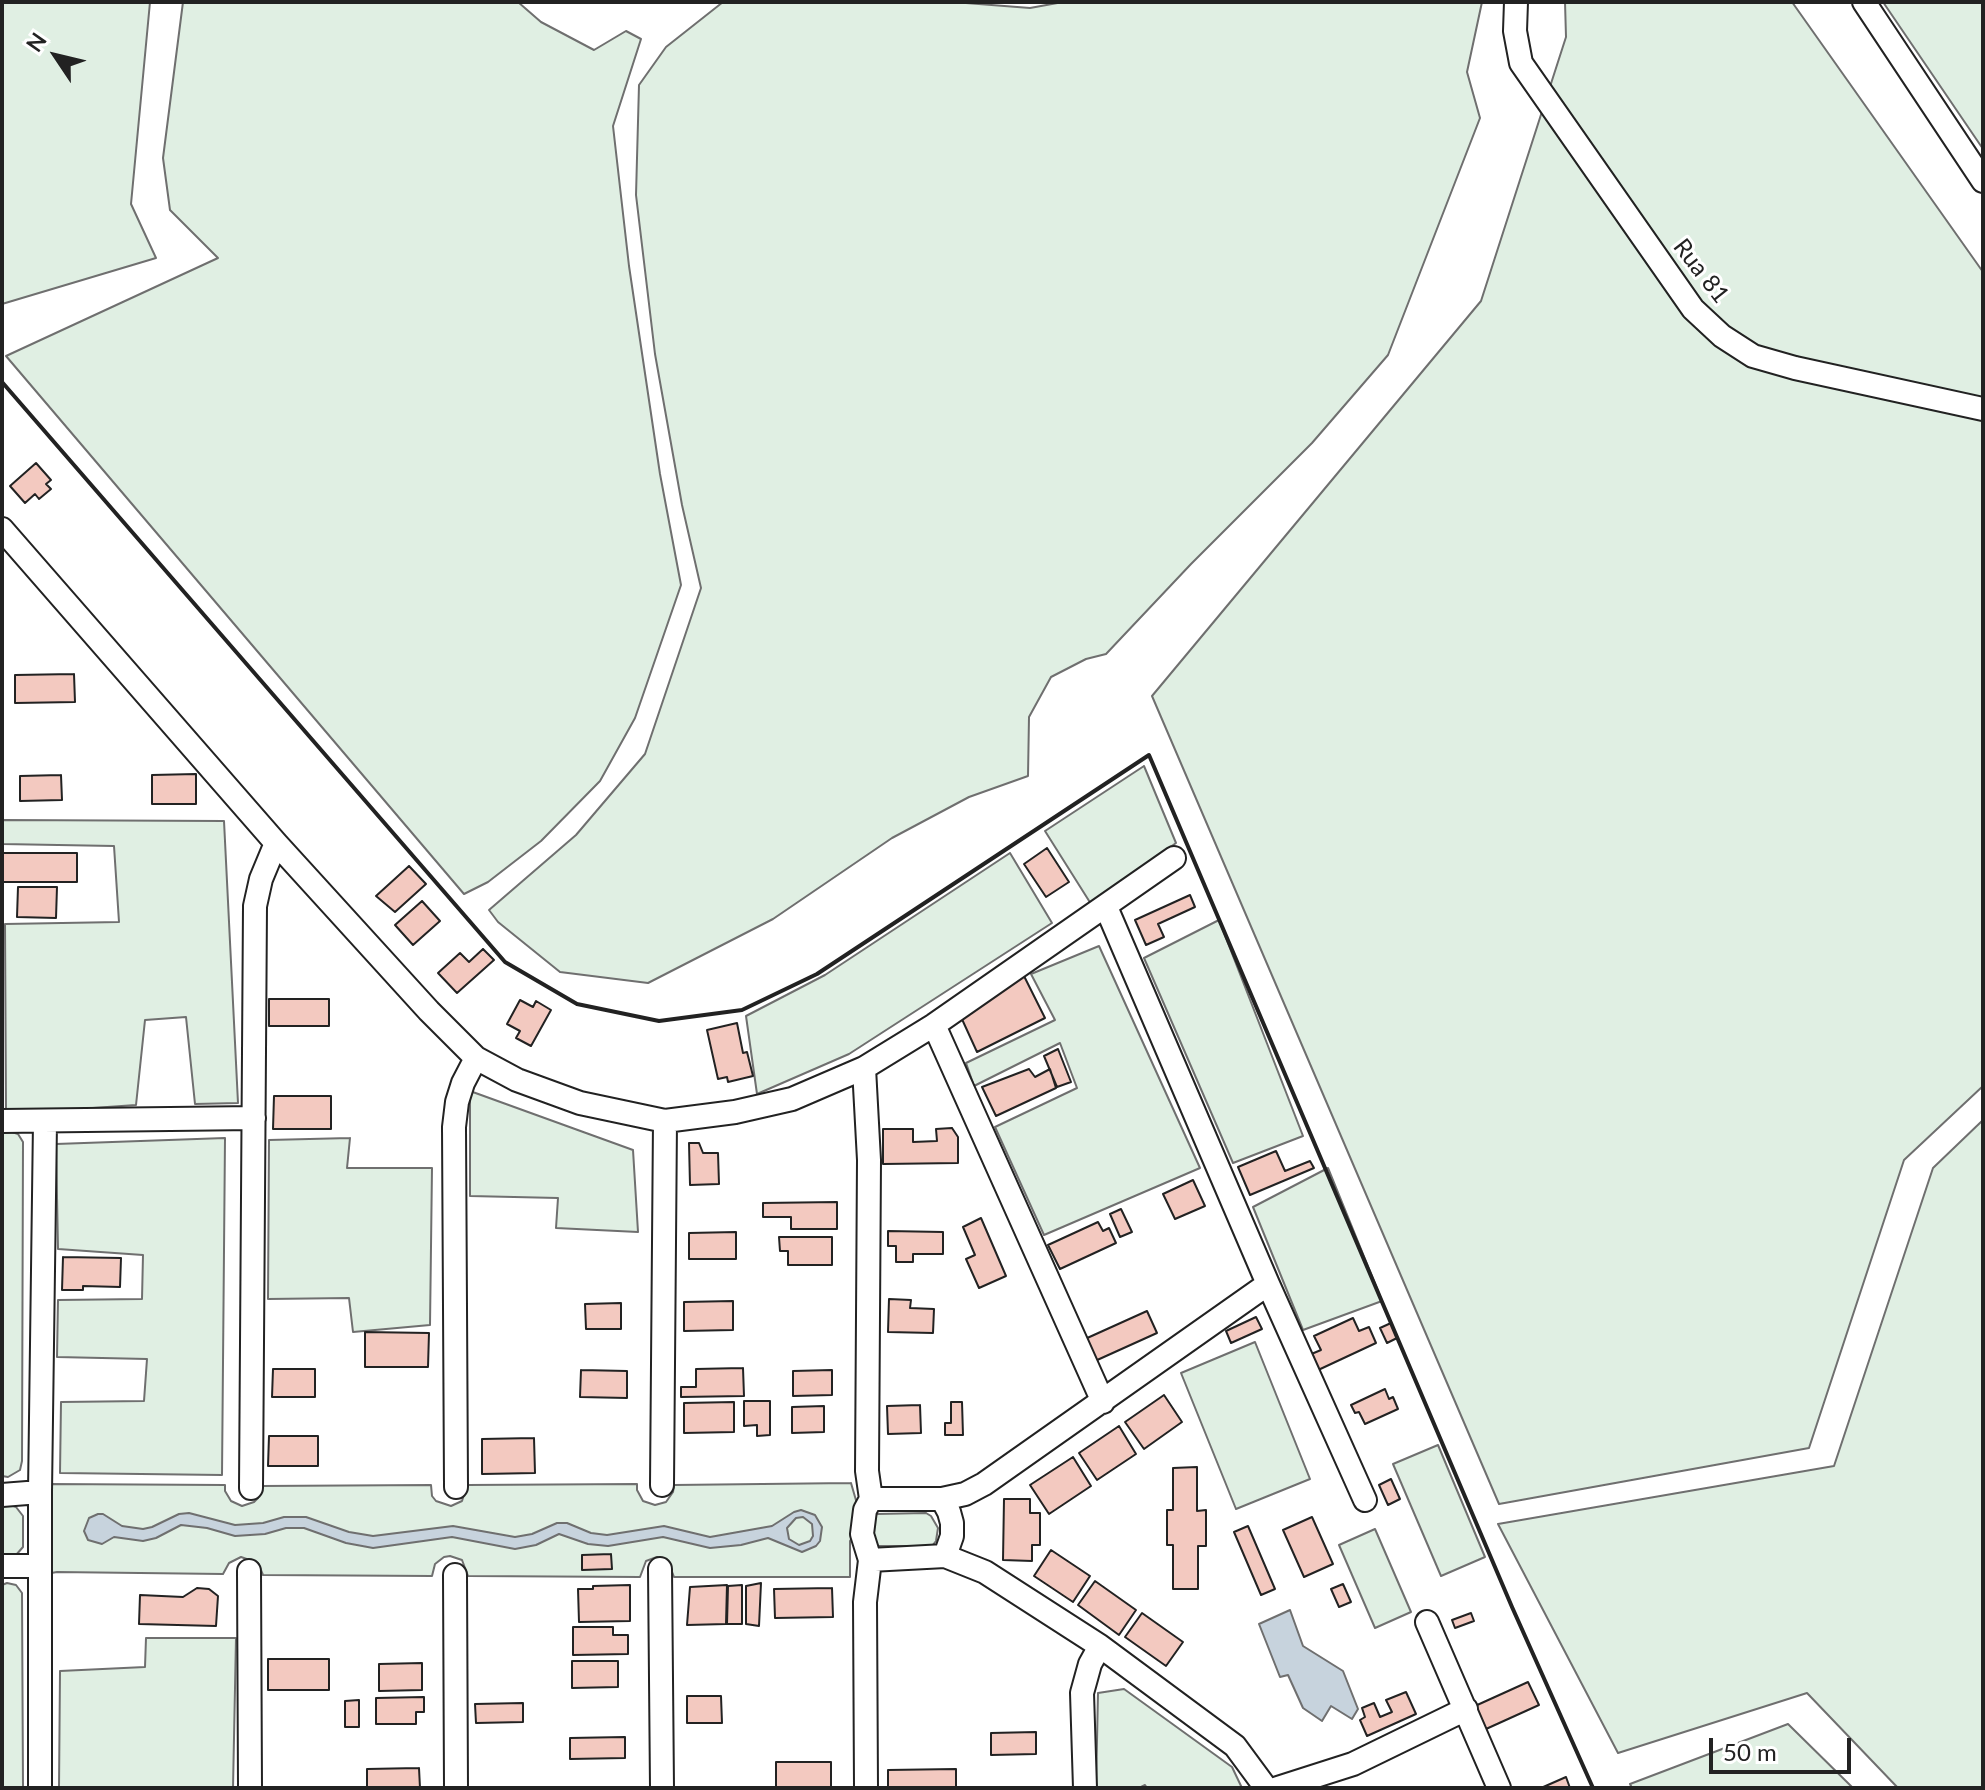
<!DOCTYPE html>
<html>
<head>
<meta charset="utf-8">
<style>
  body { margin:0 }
  #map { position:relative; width:1985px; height:1790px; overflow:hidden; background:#fff; font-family:Lato,sans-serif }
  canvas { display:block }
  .frame { position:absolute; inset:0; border:4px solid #222; pointer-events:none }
  .north { position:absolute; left:16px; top:16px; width:80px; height:80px; -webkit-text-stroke:6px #fff; paint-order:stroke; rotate:305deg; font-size:22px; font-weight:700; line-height:32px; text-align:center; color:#222 }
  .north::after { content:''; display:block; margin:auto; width:28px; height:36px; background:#222; clip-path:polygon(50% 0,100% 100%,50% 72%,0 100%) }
  .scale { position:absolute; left:1709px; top:1738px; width:142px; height:36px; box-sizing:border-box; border:4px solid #222; border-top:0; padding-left:10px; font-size:24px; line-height:28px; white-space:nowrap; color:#222; -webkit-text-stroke:6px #fff; paint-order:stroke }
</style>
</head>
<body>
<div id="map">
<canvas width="1985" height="1790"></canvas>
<div class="frame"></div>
<div class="north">N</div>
<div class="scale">50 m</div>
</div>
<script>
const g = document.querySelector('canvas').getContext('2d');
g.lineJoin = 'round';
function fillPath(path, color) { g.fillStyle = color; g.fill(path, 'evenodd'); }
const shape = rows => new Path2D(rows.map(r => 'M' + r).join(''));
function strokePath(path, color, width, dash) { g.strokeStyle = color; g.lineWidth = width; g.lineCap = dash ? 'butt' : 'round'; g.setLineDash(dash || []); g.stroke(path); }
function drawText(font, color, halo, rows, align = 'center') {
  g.font = font + ' Lato,sans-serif'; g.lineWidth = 6; g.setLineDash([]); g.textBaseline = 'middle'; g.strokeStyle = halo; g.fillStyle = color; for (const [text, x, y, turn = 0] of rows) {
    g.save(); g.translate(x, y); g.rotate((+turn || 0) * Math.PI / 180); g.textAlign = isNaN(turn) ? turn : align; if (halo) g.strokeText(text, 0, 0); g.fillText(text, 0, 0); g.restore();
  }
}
const green = shape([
  [2,2,150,2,131,204,156,258,2,304,2,2],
  [183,2,518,2,541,22,594,50,626,31,641,39,613,126,629,266,660,474,681,585,635,718,600,781,541,841,488,882,464,894,6,356,218,258,170,210,163,158,183,2],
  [723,2,953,2,1030,8,1063,2,1482,2,1467,72,1480,118,1388,355,1312,443,1191,564,1106,654,1086,659,1051,677,1029,717,1028,776,969,797,892,838,773,919,648,983,560,972,498,922,489,910,576,835,645,754,701,588,682,505,655,354,636,195,639,85,666,47,723,2],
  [1565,2,1792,2,1983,272,1983,1086,1904,1160,1809,1448,1499,1504,1152,696,1481,301,1566,37,1565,2],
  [1883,2,1983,2,1983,149,1883,2],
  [1144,766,1176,843,1091,904,1045,831,1144,766],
  [2,820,224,821,238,1103,195,1104,186,1017,145,1020,136,1105,6,1114,5,924,119,922,114,846,2,844,2,820],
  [1010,853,1052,923,849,1054,757,1094,746,1016,825,975,1010,853],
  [1219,920,1303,1136,1233,1163,1144,958,1219,920],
  [1099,946,1200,1168,1044,1235,995,1127,1077,1088,1060,1043,974,1086,966,1063,1055,1020,1031,974,1099,946],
  [470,1091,633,1150,638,1232,556,1228,558,1198,470,1196,470,1091],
  [1983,1120,1983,1788,1898,1788,1807,1693,1618,1753,1498,1524,1834,1466,1933,1168,1983,1120],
  [9,1131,18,1134,23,1142,22,1461,20,1470,8,1477,2,1476,2,1133,9,1131],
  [225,1138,222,1475,60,1473,61,1402,144,1401,147,1359,57,1357,58,1300,142,1299,143,1255,58,1249,56,1144,225,1138],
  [350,1138,347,1168,432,1168,430,1325,353,1332,349,1298,268,1299,269,1140,350,1138],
  [1328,1168,1382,1301,1303,1330,1253,1207,1328,1168],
  [1255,1342,1310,1479,1236,1509,1181,1373,1255,1342],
  [1438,1445,1485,1557,1441,1576,1393,1464,1438,1445],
  [851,1483,862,1521,850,1541,850,1577,674,1577,668,1561,657,1557,646,1561,640,1577,468,1576,462,1560,450,1556,444,1557,435,1564,432,1576,263,1575,258,1563,241,1557,229,1563,223,1574,57,1572,40,1575,48,1484,225,1485,225,1491,231,1501,242,1506,254,1502,258,1498,261,1486,431,1485,432,1496,436,1501,451,1506,462,1501,467,1485,637,1484,637,1490,643,1501,655,1505,666,1502,673,1492,674,1485,851,1483],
  [11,1505,16,1507,23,1516,23,1547,16,1555,2,1557,2,1506,11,1505],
  [926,1513,931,1516,938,1528,936,1541,932,1546,879,1546,874,1543,870,1522,877,1514,926,1513],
  [1375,1529,1411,1612,1375,1628,1339,1545,1375,1529],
  [7,1583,16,1585,22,1593,23,1788,2,1788,2,1585,7,1583],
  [146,1638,236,1638,233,1788,59,1788,60,1671,145,1667,146,1638],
  [1124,1689,1232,1767,1242,1788,1147,1788,1145,1785,1139,1788,1096,1788,1098,1693,1124,1689],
  [1788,1724,1853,1788,1632,1788,1630,1784,1788,1724]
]);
fillPath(green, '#e0efe3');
strokePath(green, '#6f6f6f', 2);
const water = shape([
  [801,1510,815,1515,822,1527,820,1541,816,1546,802,1552,768,1538,741,1545,710,1548,663,1537,608,1546,588,1544,559,1534,536,1545,515,1549,452,1537,373,1548,346,1543,304,1528,286,1528,265,1534,235,1536,207,1528,181,1525,156,1538,143,1541,114,1537,102,1544,88,1540,84,1531,89,1518,98,1514,103,1514,122,1526,143,1529,152,1527,179,1514,189,1513,235,1525,263,1523,284,1517,306,1517,349,1532,373,1536,453,1526,515,1537,532,1534,557,1523,567,1523,591,1533,607,1535,664,1526,710,1537,772,1526,794,1512,801,1510],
  [803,1517,812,1524,813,1536,810,1541,799,1545,789,1539,787,1528,796,1518,803,1517],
  [1290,1610,1303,1646,1343,1671,1358,1709,1352,1719,1331,1706,1322,1721,1303,1708,1288,1675,1280,1677,1259,1624,1290,1610]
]);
fillPath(water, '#c7d3dd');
strokePath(water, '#6f6f6f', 2);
const building = shape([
  [36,463,51,480,46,484,51,489,39,499,35,494,25,503,10,486,36,463],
  [74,674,75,702,15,703,15,675,74,674],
  [196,774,196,804,152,804,152,775,196,774],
  [61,775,62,800,20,801,20,776,61,775],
  [1047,848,1069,882,1046,897,1024,864,1047,848],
  [2,853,77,853,77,882,2,882,2,853],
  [409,866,426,884,395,912,376,896,409,866],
  [18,887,57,887,56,918,17,917,18,887],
  [1190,895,1195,907,1158,924,1164,937,1146,945,1135,920,1190,895],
  [422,901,440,921,413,945,395,925,422,901],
  [483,949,494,960,457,993,438,973,460,953,469,962,483,949],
  [1024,976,1045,1018,977,1052,961,1017,1024,976],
  [269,999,329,999,329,1026,269,1026,269,999],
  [520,1000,533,1007,536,1001,551,1010,531,1046,516,1038,520,1031,507,1024,520,1000],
  [737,1023,743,1053,747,1052,753,1076,728,1082,727,1077,718,1079,707,1030,737,1023],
  [1058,1049,1071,1082,1057,1087,1044,1056,1058,1049],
  [1029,1069,1035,1077,1050,1069,1056,1088,996,1116,982,1087,1029,1069],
  [274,1096,331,1096,331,1129,273,1129,274,1096],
  [952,1128,958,1137,958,1163,883,1164,883,1129,913,1129,913,1142,937,1141,936,1129,952,1128],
  [689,1143,699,1143,703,1153,718,1153,719,1184,690,1185,689,1143],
  [1276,1151,1285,1171,1310,1161,1314,1168,1250,1195,1238,1167,1276,1151],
  [1193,1180,1205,1206,1175,1219,1163,1194,1193,1180],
  [837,1202,837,1229,791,1229,791,1217,763,1217,763,1203,837,1202],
  [1121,1209,1132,1232,1120,1237,1110,1214,1121,1209],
  [981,1218,1006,1276,979,1288,966,1259,975,1255,963,1227,981,1218],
  [1098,1222,1103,1231,1109,1228,1116,1243,1060,1269,1048,1245,1098,1222],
  [888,1231,943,1232,943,1254,913,1254,913,1262,896,1262,896,1246,888,1246,888,1231],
  [736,1232,736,1259,689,1259,689,1233,736,1232],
  [779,1237,832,1237,832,1265,788,1265,788,1251,780,1251,779,1237],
  [63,1257,121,1258,120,1287,83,1286,83,1290,62,1290,63,1257],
  [889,1299,911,1300,910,1308,934,1309,933,1333,888,1332,889,1299],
  [733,1301,733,1330,684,1331,684,1302,733,1301],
  [621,1303,621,1329,586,1329,585,1304,621,1303],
  [1147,1311,1157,1333,1095,1361,1085,1339,1147,1311],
  [1256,1317,1262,1329,1231,1343,1226,1331,1256,1317],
  [1353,1318,1359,1331,1369,1327,1376,1343,1316,1371,1309,1355,1321,1350,1314,1336,1353,1318],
  [1391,1323,1397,1338,1387,1343,1380,1328,1391,1323],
  [365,1332,429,1333,428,1367,365,1367,365,1332],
  [743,1368,744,1396,681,1397,681,1387,696,1387,696,1369,743,1368],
  [273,1369,315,1369,315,1397,272,1397,273,1369],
  [581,1370,627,1371,627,1398,580,1397,581,1370],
  [832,1370,832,1395,793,1396,793,1371,832,1370],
  [1385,1389,1389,1399,1393,1397,1398,1409,1365,1424,1359,1412,1355,1413,1351,1405,1385,1389],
  [1164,1395,1182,1422,1144,1449,1125,1422,1164,1395],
  [744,1401,770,1401,770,1435,757,1436,757,1425,744,1426,744,1401],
  [734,1402,734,1432,684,1433,684,1403,734,1402],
  [951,1402,962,1402,963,1435,945,1435,945,1423,951,1423,951,1402],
  [920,1405,921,1433,888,1434,887,1406,920,1405],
  [824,1406,824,1432,792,1433,792,1407,824,1406],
  [1119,1426,1136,1454,1097,1480,1079,1453,1119,1426],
  [269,1436,318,1436,318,1466,268,1466,269,1436],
  [534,1438,535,1473,482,1474,482,1439,534,1438],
  [1073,1457,1091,1486,1049,1514,1030,1485,1073,1457],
  [1197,1467,1197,1511,1206,1510,1206,1546,1198,1546,1198,1589,1173,1589,1173,1545,1167,1545,1167,1510,1173,1510,1173,1468,1197,1467],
  [1391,1479,1400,1499,1388,1505,1379,1485,1391,1479],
  [1004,1499,1030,1499,1030,1513,1040,1513,1040,1545,1032,1545,1032,1561,1003,1560,1004,1499],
  [1312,1517,1333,1564,1304,1577,1283,1530,1312,1517],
  [1248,1526,1275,1589,1261,1595,1234,1532,1248,1526],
  [1051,1550,1090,1576,1073,1602,1034,1576,1051,1550],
  [611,1554,612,1569,582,1570,582,1555,611,1554],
  [1095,1581,1136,1610,1119,1635,1078,1605,1095,1581],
  [761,1583,759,1626,746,1624,746,1586,761,1583],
  [1343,1584,1351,1602,1339,1607,1331,1589,1343,1584],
  [630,1585,630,1621,579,1622,578,1589,593,1589,593,1586,630,1585],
  [727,1585,726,1624,687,1625,690,1587,727,1585],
  [742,1585,742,1624,727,1624,728,1586,742,1585],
  [197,1588,209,1589,218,1596,216,1626,139,1624,140,1595,183,1597,197,1588],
  [832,1588,833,1617,775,1618,774,1589,832,1588],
  [1142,1613,1183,1642,1166,1666,1125,1637,1142,1613],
  [1471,1613,1474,1621,1455,1628,1452,1620,1471,1613],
  [573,1627,613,1627,613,1635,628,1635,628,1654,573,1655,573,1627],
  [268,1659,329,1659,329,1690,268,1690,268,1659],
  [572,1661,618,1661,618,1687,572,1688,572,1661],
  [422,1663,422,1690,379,1691,379,1664,422,1663],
  [1528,1682,1539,1705,1486,1729,1475,1706,1528,1682],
  [1406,1692,1416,1714,1367,1736,1360,1720,1365,1717,1362,1708,1374,1703,1380,1717,1392,1712,1386,1700,1406,1692],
  [687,1696,721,1696,722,1723,687,1723,687,1696],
  [424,1697,424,1712,416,1712,416,1724,376,1724,376,1698,424,1697],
  [359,1700,359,1727,345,1727,345,1701,359,1700],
  [523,1703,523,1722,476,1723,475,1704,523,1703],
  [1036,1732,1036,1754,991,1755,991,1733,1036,1732],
  [625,1737,625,1758,570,1759,570,1738,625,1737],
  [776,1762,831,1762,831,1788,776,1788,776,1762],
  [419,1768,420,1788,367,1788,367,1769,419,1768],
  [956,1769,956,1788,888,1788,888,1770,956,1769],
  [1566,1777,1570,1788,1541,1788,1566,1777]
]);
fillPath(building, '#f3c9c0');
strokePath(building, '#222', 2);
const minor = shape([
  [1516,2,1515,31,1521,63,1693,309,1722,336,1753,356,1795,368,1983,409],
  [1864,2,1983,181],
  [2,529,276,843,429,1011,476,1058,517,1080,580,1103,665,1121,735,1112,792,1099,864,1068,934,1025,1174,858],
  [1106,907,1268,1284,1365,1500],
  [934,1025,1103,1402],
  [864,1068,869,1160,867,1471,871,1499,865,1510,862,1534,870,1560,945,1556,985,1572,1100,1646,1235,1746,1266,1788],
  [2,1121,254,1118],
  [662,1485,665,1121],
  [456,1487,454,1127,457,1102,463,1083,476,1058],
  [251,1488,255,906,261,879,276,843],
  [2,1495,40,1492],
  [871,1499,942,1499,949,1512,952,1523,952,1536,945,1556],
  [942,1499,965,1494,984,1484,1268,1284],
  [2,1566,40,1566],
  [660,1569,662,1788],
  [249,1571,250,1788],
  [455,1575,456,1788],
  [1427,1622,1499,1788],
  [40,1788,40,1492,45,1122],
  [866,1788,865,1602,870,1560],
  [1085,1788,1082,1693,1090,1664,1100,1646],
  [1278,1788,1353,1764,1466,1709]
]);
strokePath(minor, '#222', 26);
strokePath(minor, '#fff', 22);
strokePath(shape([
  [2,382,505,962,577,1004,659,1021,742,1010,817,974,1149,755,1512,1607,1593,1788]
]), '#222', 4);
drawText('24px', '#222', '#fff', [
  ["Rua 81",1701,271,52]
]);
</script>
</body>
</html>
